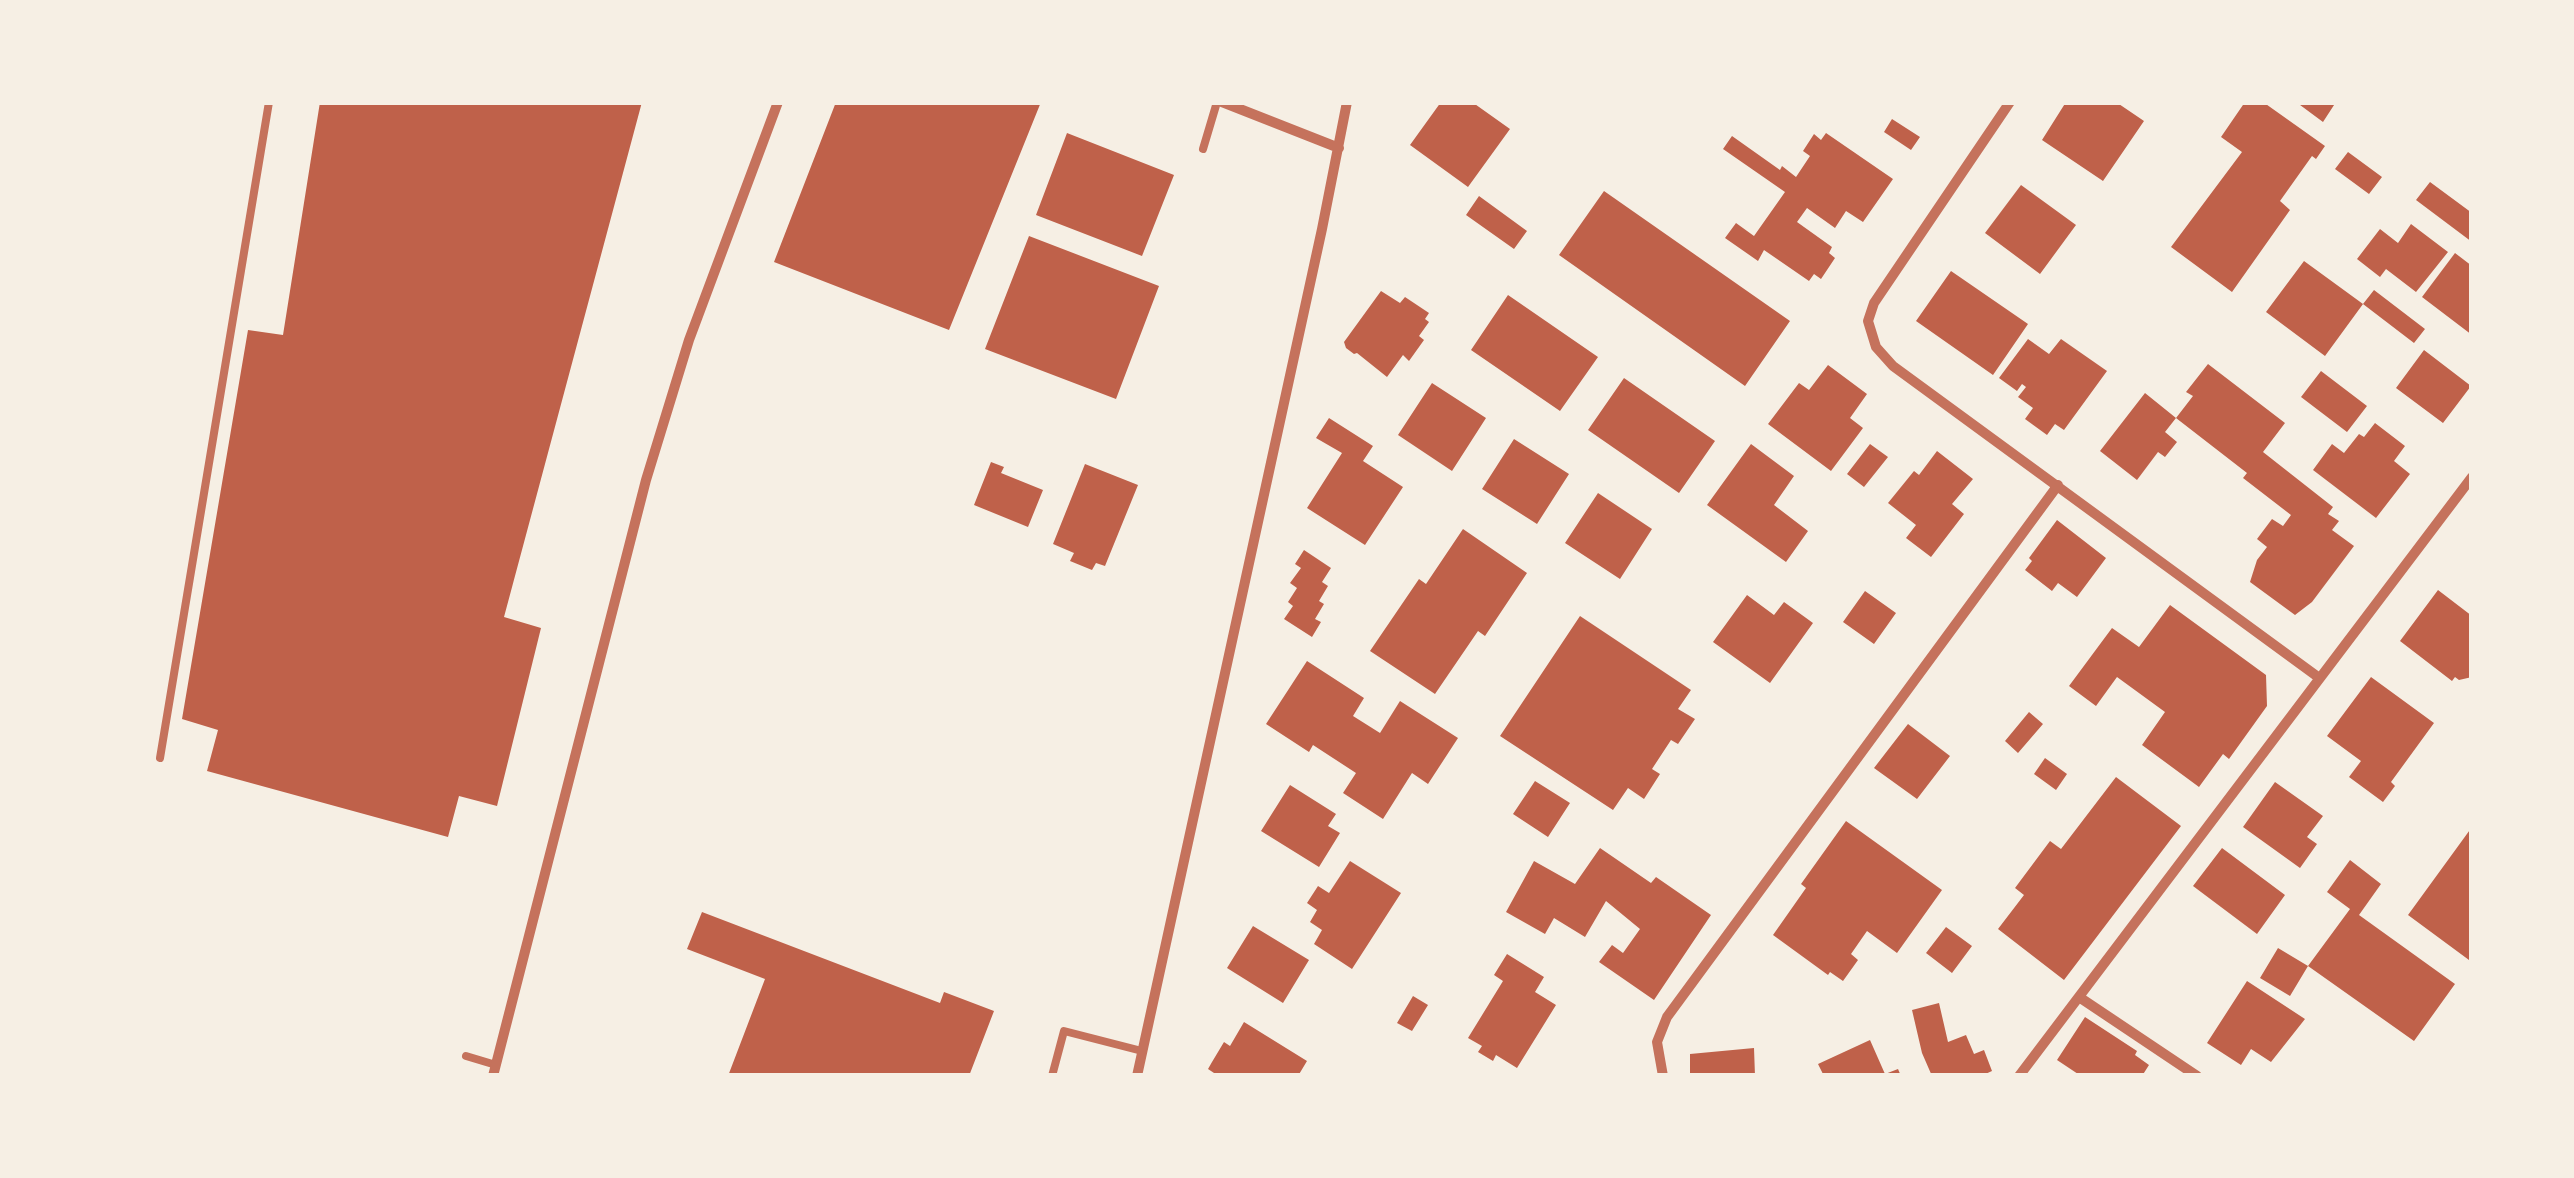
<!DOCTYPE html>
<html>
<head>
<meta charset="utf-8">
<style>
  body { margin:0 }
  #map { position:relative; width:2574px; height:1178px; overflow:hidden; background:#f6efe4; font-family:Rubik,sans-serif }
  canvas { display:block }
  .frame { position:absolute; inset:0; border:105px solid #f6efe4; pointer-events:none }
</style>
</head>
<body>
<div id="map">
<canvas width="2574" height="1178"></canvas>
<div class="frame"></div>
</div>
<script>
const g = document.querySelector('canvas').getContext('2d');
g.lineJoin = 'round';
function fillPath(path, color) { g.fillStyle = color; g.fill(path, 'evenodd'); }
const shape = rows => new Path2D(rows.map(r => 'M' + r).join(''));
function strokePath(path, color, width, dash) { g.strokeStyle = color; g.lineWidth = width; g.lineCap = dash ? 'butt' : 'round'; g.setLineDash(dash || []); g.stroke(path); }
fillPath(shape([
  [320,102,642,102,504,617,541,628,497,806,459,796,448,837,207,771,218,730,182,719,248,330,283,335],
  [836,102,1041,102,949,330,774,262],
  [1441,102,1472,102,1510,129,1468,187,1410,145],
  [2066,102,2116,102,2144,121,2103,181,2042,140],
  [2245,102,2263,102,2325,146,2316,159,2312,156,2280,201,2290,210,2232,292,2171,247,2242,152,2221,137],
  [2296,102,2336,102,2323,122],
  [1892,119,1920,137,1911,150,1884,132],
  [1067,133,1174,175,1142,256,1036,215],
  [1826,133,1893,179,1863,222,1846,211,1835,228,1807,208,1797,222,1832,247,1829,253,1835,258,1821,279,1814,274,1809,281,1764,250,1758,261,1725,238,1736,223,1754,236,1785,192,1723,149,1732,136,1780,170,1782,166,1796,177,1810,156,1803,151,1814,134,1821,140],
  [2348,152,2382,177,2369,194,2335,169],
  [2430,182,2472,213,2472,242,2416,200],
  [2021,185,2076,225,2040,274,1985,233],
  [1604,191,1790,321,1745,386,1559,255],
  [1479,196,1527,231,1514,249,1466,215],
  [2411,224,2448,252,2416,292,2386,269,2380,277,2357,259,2380,229,2398,243],
  [1029,236,1159,286,1116,399,985,349],
  [2455,253,2472,266,2472,335,2422,297],
  [2304,261,2363,304,2325,356,2266,312],
  [1951,271,2028,324,1993,375,1916,321],
  [2374,290,2425,329,2414,343,2363,304],
  [1381,291,1400,303,1405,297,1429,313,1425,319,1429,322,1419,336,1424,340,1409,361,1403,355,1387,377,1357,353,1354,354,1346,348,1344,342],
  [1508,295,1598,357,1560,411,1471,350],
  [2028,339,2049,354,2061,339,2107,371,2064,430,2055,424,2047,435,2025,419,2033,408,2018,397,2026,387,2022,384,2017,391,1999,378],
  [2424,350,2471,386,2443,423,2396,388],
  [2208,364,2285,423,2263,452,2333,507,2328,514,2339,521,2332,530,2354,546,2312,602,2295,615,2250,582,2257,560,2267,547,2257,539,2272,519,2283,526,2291,515,2243,478,2247,473,2176,418,2165,432,2177,442,2165,457,2158,452,2137,480,2100,451,2145,393,2176,418,2193,396,2186,392],
  [1828,365,1867,394,1850,418,1863,428,1831,471,1768,424,1799,383,1809,390],
  [2321,371,2367,406,2347,432,2301,397],
  [1624,378,1715,441,1679,493,1588,430],
  [1432,383,1486,418,1452,471,1398,435],
  [1329,418,1373,446,1363,461,1403,487,1365,545,1307,508,1342,453,1316,438],
  [2375,423,2405,446,2394,461,2410,474,2376,518,2313,470,2332,444,2344,453,2359,434,2364,437],
  [1514,439,1569,474,1537,524,1482,489],
  [1751,444,1794,476,1774,505,1808,531,1786,562,1707,505],
  [1870,444,1888,457,1864,487,1847,474],
  [1937,451,1973,479,1952,504,1964,514,1931,557,1906,538,1916,525,1888,503,1914,471,1919,475],
  [991,462,1004,467,1001,473,1043,490,1028,527,974,505],
  [1085,464,1138,485,1105,566,1096,563,1092,570,1070,561,1074,553,1053,544],
  [1598,493,1652,529,1620,579,1565,543],
  [2057,520,2106,558,2077,597,2058,583,2052,591,2025,570,2032,561,2029,558],
  [1463,529,1527,573,1485,636,1478,631,1435,694,1370,651,1419,579,1426,584],
  [1304,550,1331,568,1322,582,1328,586,1319,601,1324,604,1315,619,1321,622,1312,637,1284,619,1293,606,1288,602,1297,588,1290,583,1301,568,1295,564],
  [2438,590,2472,616,2472,677,2459,680,2455,677,2452,681,2400,641],
  [1865,591,1896,613,1874,644,1843,622],
  [1747,595,1774,615,1784,602,1813,623,1770,683,1713,642],
  [2170,605,2266,675,2267,706,2229,759,2223,754,2199,787,2142,745,2165,712,2117,677,2096,706,2069,686,2112,628,2139,647],
  [1580,616,1691,690,1678,709,1695,719,1678,744,1671,740,1652,769,1660,774,1644,799,1628,788,1613,810,1500,736],
  [1307,661,1364,698,1353,716,1380,733,1400,701,1458,738,1428,784,1412,773,1383,819,1343,793,1356,773,1313,745,1309,752,1266,724],
  [2371,677,2434,723,2391,782,2395,786,2383,802,2349,777,2361,761,2327,736],
  [2029,712,2043,724,2018,753,2005,741],
  [1908,724,1950,756,1917,799,1874,768],
  [2045,758,2067,774,2056,790,2034,774],
  [2116,777,2181,826,2064,980,1998,929,2024,895,2015,888,2050,841,2061,849],
  [1535,781,1570,803,1548,837,1513,814],
  [2275,782,2323,816,2307,837,2317,844,2300,868,2243,827],
  [1290,785,1336,814,1328,826,1340,833,1319,867,1261,831],
  [1846,821,1942,890,1897,953,1867,931,1851,954,1858,960,1843,981,1830,972,1828,975,1773,935,1806,888,1801,884],
  [2472,827,2472,957,2469,960,2408,915],
  [1600,848,1651,883,1656,877,1711,915,1654,1000,1599,962,1612,945,1623,953,1640,929,1606,901,1585,937,1554,918,1545,934,1506,912,1534,861,1575,884],
  [2222,848,2285,895,2257,934,2193,886],
  [2350,860,2381,884,2359,915,2455,984,2414,1041,2308,966,2350,909,2327,892],
  [1350,861,1401,893,1352,969,1314,944,1322,930,1310,922,1317,910,1307,903,1318,886,1329,893],
  [702,912,940,1003,944,992,994,1011,969,1076,728,1076,765,979,687,949],
  [1253,926,1309,960,1283,1003,1227,968],
  [1946,927,1972,946,1952,973,1926,953],
  [2278,948,2308,966,2290,996,2260,978],
  [1507,954,1544,977,1535,992,1556,1005,1517,1068,1496,1055,1493,1061,1478,1052,1482,1046,1468,1038,1503,981,1494,975],
  [2247,981,2305,1019,2271,1062,2251,1049,2241,1065,2207,1043],
  [1413,996,1428,1005,1412,1031,1397,1023],
  [1939,1003,1948,1042,1966,1035,1974,1054,1984,1050,1992,1071,1981,1076,1932,1076,1922,1053,1912,1010],
  [2085,1017,2137,1051,2135,1055,2149,1065,2142,1076,2081,1076,2057,1060],
  [1244,1022,1307,1061,1298,1076,1212,1076,1214,1073,1208,1069,1212,1062,1224,1042,1230,1046],
  [1870,1040,1885,1074,1898,1069,1901,1076,1824,1076,1818,1064],
  [1754,1048,1755,1076,1690,1076,1690,1054]
]), '#bf614a');
strokePath(shape([
  [1203,149,1217,102],
  [160,758,269,102],
  [466,1056,496,1065],
  [1052,1076,1064,1031,1142,1051]
]), '#c5725c', 8);
strokePath(shape([
  [1222,102,1339,148],
  [2010,102,1874,303,1868,321,1876,347,1893,366,2318,677],
  [2079,997,2197,1076],
  [493,1076,646,480,689,340,778,102],
  [1137,1076,1322,229,1347,102],
  [1663,1076,1657,1042,1667,1017,2058,485],
  [2019,1076,2472,477]
]), '#c5725c', 10);
</script>
</body>
</html>
